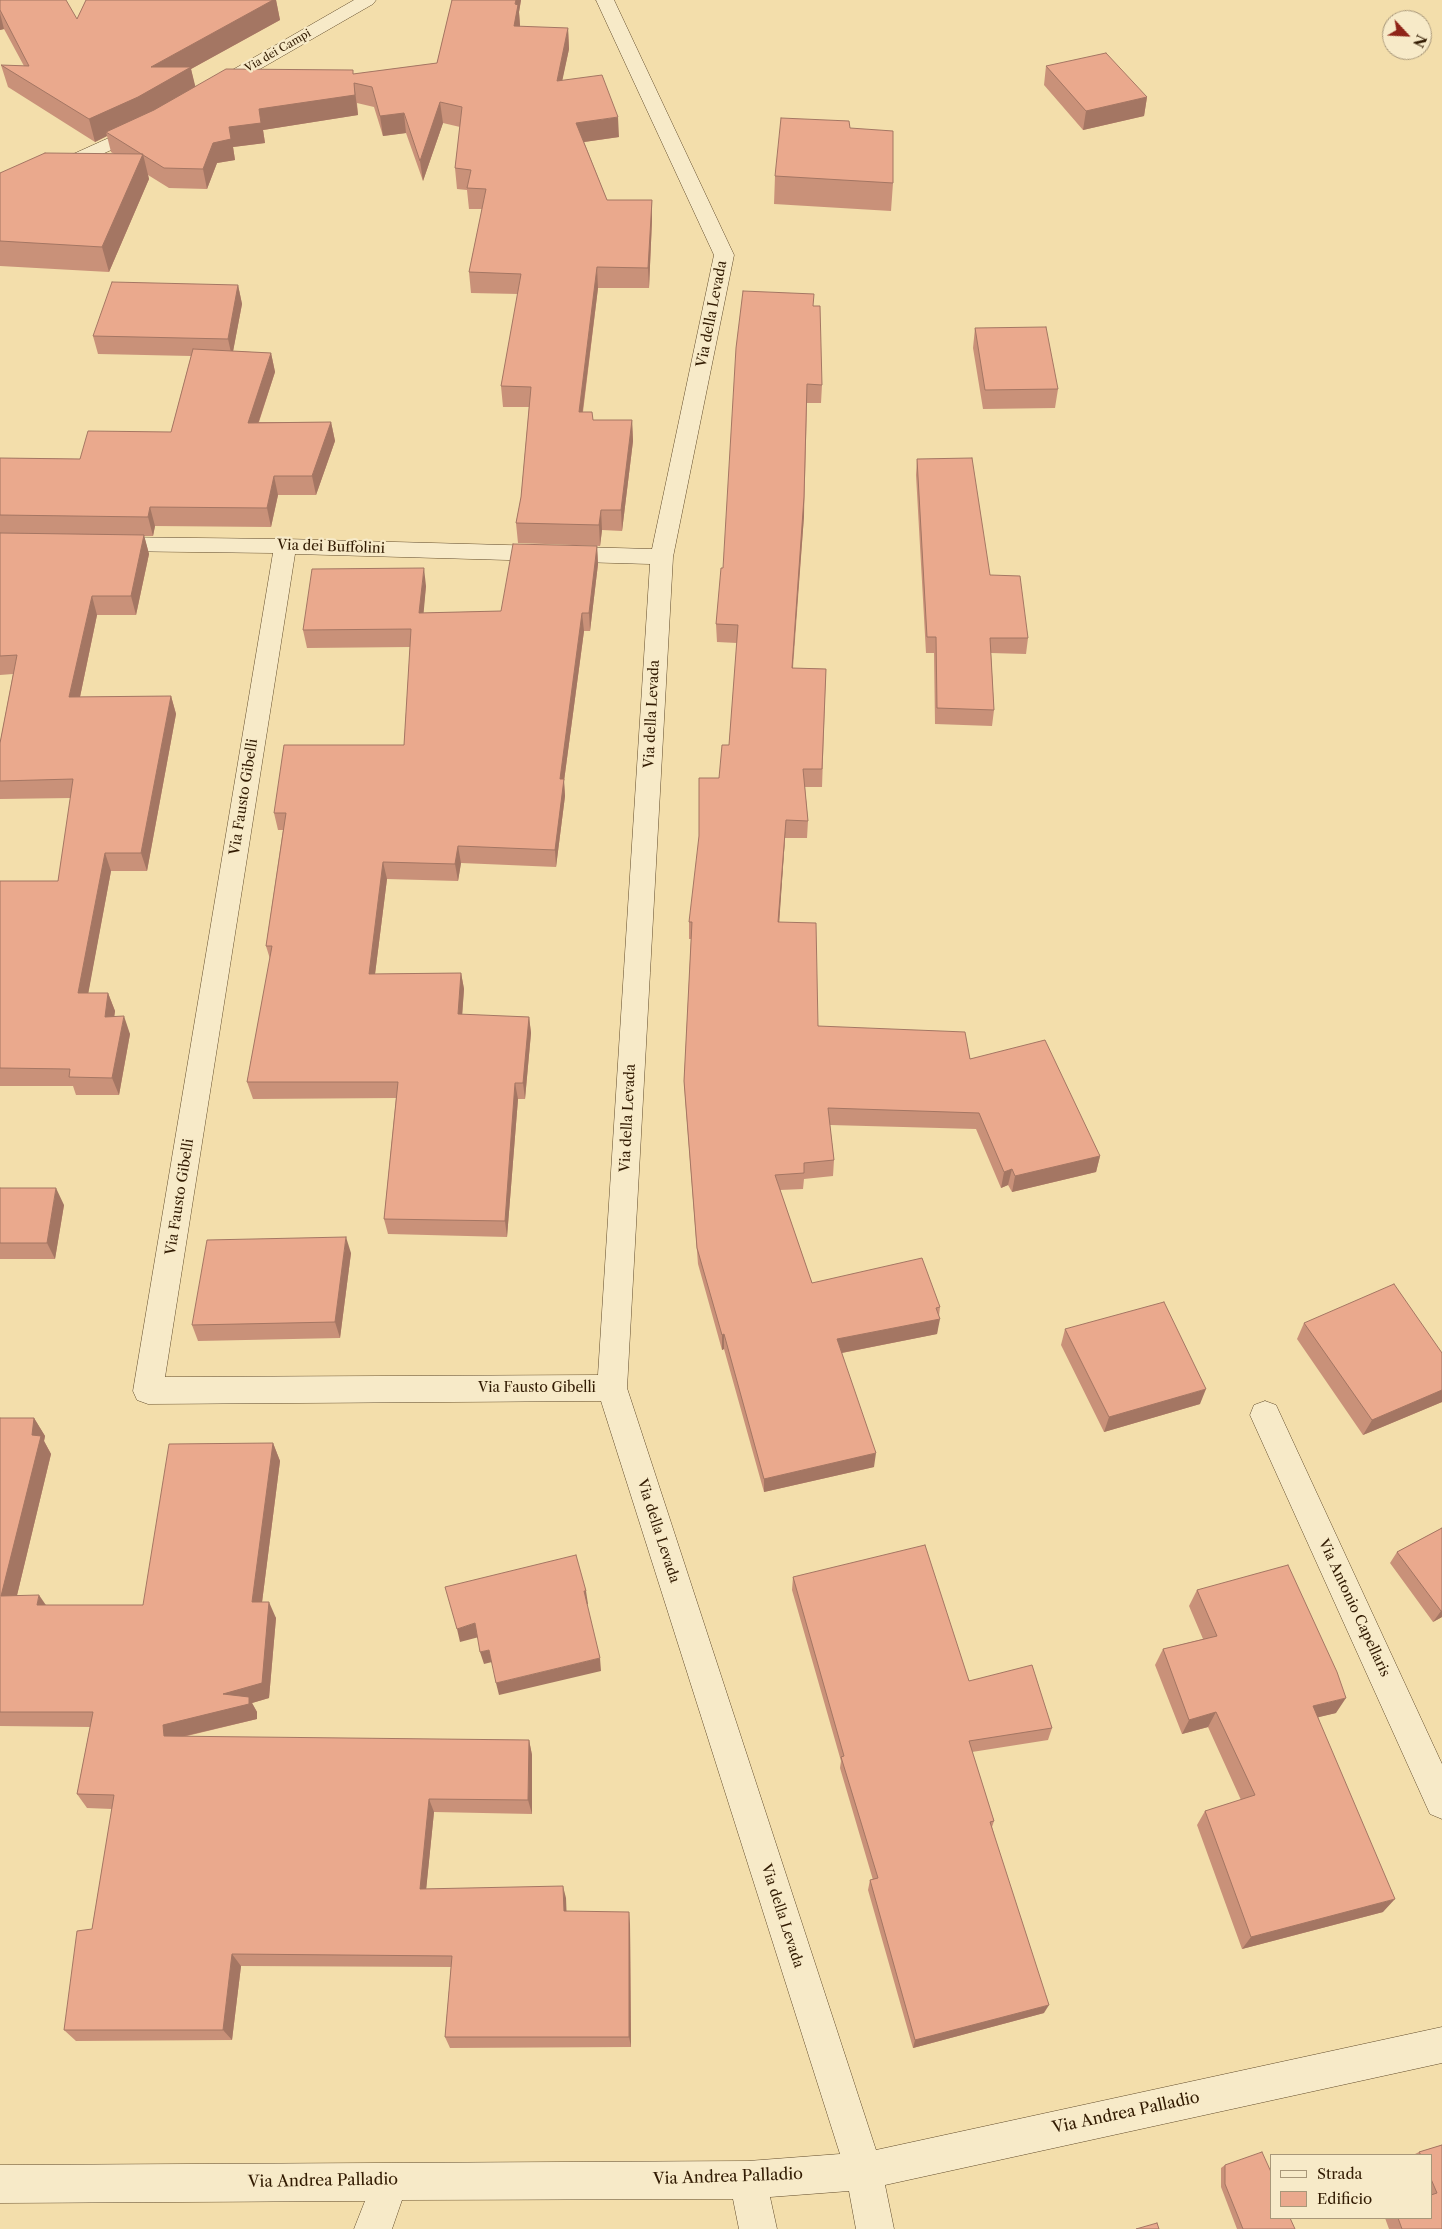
<!DOCTYPE html>
<html>
<head>
<meta charset="utf-8">
<style>
  body { margin:0 }
  #map { position:relative; width:1442px; height:2229px; overflow:hidden; background:#f3deab; font-family:"Libre Caslon Text",serif }
  canvas { display:block }
  .legend { position:absolute; left:1270px; top:2154px; width:162px; height:65px; box-sizing:border-box; background:#f7eac8; border:1px solid #a89779; margin:0; padding:6px 9px; list-style:none; font-size:15px; color:#321b02 }
  .legend li { display:flex; align-items:center; gap:10px; height:25px }
  .legend b { width:25px; border:1px solid #a89779 }
  .north { position:absolute; left:1382px; top:10px; width:50px; height:50px; box-sizing:border-box; background:#f7eac8; border:1px solid #a89779; border-radius:50%; rotate:115deg; font-size:14px; font-weight:700; line-height:20px; text-align:center; color:#321b02 }
  .north::after { content:''; display:block; margin:auto; width:18px; height:22px; background:#8f2418; clip-path:polygon(50% 0,100% 100%,50% 72%,0 100%) }
</style>
</head>
<body>
<div id="map">
<canvas width="1442" height="2229"></canvas>
<ul class="legend">
<li><b style="height:6px;background:#f7eac8"></b>Strada</li>
<li><b style="height:14px;background:#eaa98d"></b>Edificio</li>
</ul>
<div class="north">N</div>
</div>
<script>
const g = document.querySelector('canvas').getContext('2d');
g.lineJoin = 'round';
const shape = rows => new Path2D(rows.map(r => 'M' + r).join(''));
function strokePath(path, color, width, dash) { g.strokeStyle = color; g.lineWidth = width; g.lineCap = dash ? 'butt' : 'round'; g.setLineDash(dash || []); g.stroke(path); }
function fillPath(path, color) { g.fillStyle = color; g.fill(path, 'evenodd'); }
function drawText(font, color, halo, rows, align = 'center') {
  g.font = font + ' "Libre Caslon Text",serif'; g.lineWidth = 4.5; g.setLineDash([]); g.textBaseline = 'middle'; g.strokeStyle = halo; g.fillStyle = color; for (const [text, x, y, turn = 0] of rows) {
    g.save(); g.translate(x, y); g.rotate((+turn || 0) * Math.PI / 180); g.textAlign = isNaN(turn) ? turn : align; if (halo) g.strokeText(text, 0, 0); g.fillText(text, 0, 0); g.restore();
  }
}
const minor = shape([
  [354,0,376,0,373,4,220,92,214,93,208,92,205,88,208,84,354,0],
  [596,0,614,0,734,255,673,557,627,1388,876,2150,1442,2027,1442,2063,885,2185,894,2229,856,2229,849,2191,770,2197,777,2229,739,2229,733,2199,402,2200,392,2229,354,2229,365,2201,0,2203,0,2165,748,2161,840,2154,601,1401,148,1404,137,1400,133,1391,273,553,109,551,101,549,98,544,101,539,109,537,285,539,652,549,714,255,596,0],
  [295,554,650,564,598,1375,165,1377,295,554],
  [142,123,149,125,151,129,149,133,0,200,0,187,142,123],
  [1265,1401,1276,1405,1442,1764,1442,1819,1430,1814,1250,1415,1254,1405,1265,1401]
]);
strokePath(minor, '#624c2c', 1);
fillPath(minor, '#f7eac8');
fillPath(shape([
  [0,0,77,19,86,0,276,0,280,20,191,69,195,87,354,74,437,63,452,0,521,0,519,12,520,27,568,28,569,49,562,80,619,137,584,142,607,200,652,200,652,220,649,288,598,288,583,412,593,420,632,420,633,441,622,531,602,530,600,546,518,543,516,523,521,497,529,407,503,407,501,386,518,294,471,293,469,272,482,209,469,209,467,190,457,189,455,168,460,127,443,123,423,181,406,133,383,136,374,107,357,103,358,115,263,130,265,143,233,147,235,160,217,163,207,189,169,188,148,175,149,179,109,272,0,266,0,173,114,154,111,152,107,136,95,142,8,87,1,65,24,66,4,29,0,30],
  [1046,66,1147,97,1144,116,1083,130,1044,85],
  [850,128,893,183,891,211,774,204,775,176],
  [238,285,242,304,233,351,271,353,275,372,259,422,331,422,335,441,316,495,278,495,271,527,155,526,153,536,144,536,149,554,136,615,97,615,80,697,171,696,176,714,147,871,111,871,88,993,108,993,115,1011,114,1017,130,1034,119,1095,76,1095,73,1086,0,1086,0,881,58,881,71,798,0,799,0,743,13,674,0,675,0,458,80,459,171,432,191,356,98,354,93,336],
  [813,306,822,385,821,403,807,403,804,516,793,668,826,669,822,787,805,787,808,821,807,838,785,838,779,922,818,1026,970,1059,1100,1156,1096,1172,1012,1192,1008,1185,1001,1188,976,1129,830,1125,834,1160,833,1176,804,1179,803,1189,780,1190,812,1283,940,1307,937,1334,842,1353,874,1467,764,1492,724,1349,722,1350,698,1264,685,1097,684,1081,691,939,689,939,689,922,719,778,729,745,737,643,717,642,716,624,723,568],
  [975,328,1058,389,1055,408,983,409,973,348],
  [917,459,1028,638,1026,654,991,653,994,710,992,726,935,724,934,653,926,653,916,475],
  [597,546,598,564,590,631,584,631,564,781,565,796,556,867,461,863,458,881,387,879,375,974,461,973,464,989,462,1015,529,1017,531,1033,525,1099,518,1099,507,1237,388,1234,384,1219,396,1098,253,1099,247,1082,270,959,266,946,283,830,278,830,274,813,404,745,410,647,307,648,303,630,426,586,423,613,501,611],
  [0,1188,64,1205,55,1259,0,1259],
  [351,1253,340,1338,198,1341,192,1325],
  [1304,1323,1442,1353,1442,1402,1363,1435,1297,1339],
  [1065,1329,1200,1404,1104,1432,1061,1345],
  [0,1418,34,1418,45,1436,44,1441,51,1454,17,1595,46,1605,143,1605,273,1443,280,1461,262,1602,276,1618,269,1698,252,1703,257,1712,257,1719,183,1737,529,1740,532,1755,532,1814,434,1812,426,1889,566,1898,566,1911,630,1924,631,2047,450,2048,445,2037,451,1967,241,1966,232,2040,76,2041,64,2030,92,1929,112,1809,87,1808,77,1794,90,1727,0,1726],
  [1442,1528,1442,1617,1433,1622,1390,1563,1397,1552],
  [793,1577,969,1681,1052,1728,1048,1740,972,1752,994,1821,992,1827,1044,2013,913,2048,868,1890,870,1880,873,1880,840,1768,841,1761,792,1590],
  [1197,1590,1336,1713,1318,1717,1383,1912,1242,1949,1197,1825,1205,1811,1241,1800,1208,1727,1182,1734,1155,1665,1163,1649,1203,1639,1189,1606],
  [1442,2145,1442,2229,1389,2229,1385,2218,1431,2218,1431,2155,1413,2155,1419,2152],
  [1225,2165,1295,2229,1237,2229,1221,2187,1221,2168]
]), '#c99179');
fillPath(shape([
  [273,0,276,0,280,20,191,69,196,89,143,119,106,132,107,136,95,142,89,119,151,67],
  [516,0,521,0,519,12,520,25,516,47,514,26],
  [0,13,4,29,0,30],
  [568,28,569,49,558,101,557,81],
  [354,83,358,115,263,130,265,143,233,147,235,160,217,163,207,189,203,169,213,143,229,127,259,109],
  [1147,97,1144,116,1083,130,1086,111],
  [440,102,443,123,423,181,420,161],
  [404,113,406,133,383,136,380,116],
  [618,117,619,137,577,143,576,123],
  [143,154,149,179,109,272,102,247],
  [652,200,652,220,649,288,648,268],
  [597,267,598,288,580,432,579,412],
  [238,285,242,304,232,357,228,339],
  [271,353,275,372,252,442,248,423],
  [632,420,633,441,622,531,621,510],
  [331,422,335,441,316,495,312,476],
  [274,476,278,495,271,527,267,508],
  [804,497,804,516,791,686,792,668],
  [150,507,155,526,153,536,148,517],
  [601,510,602,530,600,546,599,525],
  [144,535,149,554,136,615,131,596],
  [597,546,598,564,590,631,589,613],
  [424,568,426,586,422,631,419,613],
  [92,596,97,615,76,716,69,697],
  [582,613,584,631,564,781,565,796,556,867,555,850,560,779],
  [171,696,176,714,147,871,141,853],
  [786,820,785,838,778,940,778,922],
  [458,846,461,863,458,881,455,864],
  [105,853,111,871,85,1011,78,993],
  [383,862,387,879,373,990,369,974],
  [461,973,464,989,461,1031,458,1014],
  [108,993,115,1011,112,1034,105,1017],
  [124,1016,130,1034,119,1095,112,1078],
  [529,1017,531,1033,525,1099,523,1083],
  [515,1083,518,1099,507,1237,505,1221],
  [1100,1156,1096,1172,1012,1192,1015,1176],
  [1012,1169,1008,1185,1001,1188,1004,1172],
  [56,1188,64,1205,55,1259,47,1243],
  [346,1237,351,1253,340,1338,335,1322],
  [940,1319,937,1334,836,1354,837,1339],
  [724,1334,724,1349,722,1350,722,1335],
  [1206,1389,1200,1404,1104,1432,1109,1417],
  [1442,1390,1442,1402,1363,1435,1372,1420],
  [34,1418,45,1436,44,1441,51,1454,13,1612,1,1596],
  [273,1443,280,1461,260,1618,252,1602],
  [876,1453,874,1467,764,1492,764,1479],
  [584,1591,586,1591,588,1604,586,1605],
  [39,1595,50,1611,37,1605],
  [269,1602,276,1618,269,1698,252,1703,257,1712,257,1719,172,1739,164,1736,163,1725,223,1694],
  [1442,1611,1442,1617,1433,1622,1441,1611],
  [475,1623,479,1637,460,1642,457,1629],
  [489,1650,492,1662,484,1664,480,1652],
  [600,1658,601,1671,499,1695,496,1683],
  [1346,1698,1336,1713,1303,1721,1313,1706],
  [1216,1712,1208,1727,1182,1734,1189,1720],
  [529,1740,532,1755,532,1814,528,1800],
  [429,1799,434,1812,425,1901,420,1889],
  [563,1886,566,1898,567,1923,564,1911],
  [1395,1899,1383,1912,1242,1949,1251,1937],
  [629,1912,630,1924,631,2047,629,2037],
  [232,1954,241,1966,232,2040,223,2030],
  [1049,2005,1044,2013,913,2048,915,2040]
]), '#a47663');
const building = shape([
  [0,0,66,0,77,19,86,0,273,0,151,67,191,67,138,97,89,119,1,65,29,66,0,10,0,0],
  [452,0,516,0,515,4,518,5,514,26,568,28,557,81,602,75,618,117,576,123,607,200,652,200,648,268,597,267,579,412,592,412,593,420,632,420,621,510,601,510,599,525,516,523,521,497,531,387,501,386,521,274,469,272,486,189,467,188,471,170,455,168,462,107,440,102,420,161,404,113,380,116,372,87,354,83,355,95,259,109,261,123,229,127,231,139,213,143,203,169,164,168,106,132,154,110,226,69,353,70,353,74,437,63,452,0],
  [1106,53,1147,97,1086,111,1046,66,1106,53],
  [781,118,849,121,850,128,893,131,893,183,775,176,781,118],
  [45,153,143,154,102,247,0,241,0,173,45,153],
  [112,282,238,285,228,339,93,336,112,282],
  [743,291,814,294,813,306,820,306,822,385,807,384,804,497,792,668,826,669,822,769,803,769,808,821,786,820,778,922,816,923,818,1026,965,1032,970,1059,1045,1040,1100,1156,1015,1176,1012,1169,1004,1172,979,1113,828,1108,834,1160,804,1163,804,1173,775,1175,812,1283,922,1258,940,1307,936,1308,940,1319,837,1339,876,1453,764,1479,724,1334,722,1335,697,1248,684,1081,692,922,689,922,699,836,699,778,719,778,722,745,729,745,738,625,716,624,721,568,723,568,736,348,743,291],
  [1046,327,1058,389,985,390,975,328,1046,327],
  [193,349,271,353,248,423,331,422,312,476,274,476,267,508,150,507,148,517,0,515,0,458,80,459,88,431,171,432,193,349],
  [972,458,990,575,1020,576,1028,638,990,638,994,710,937,708,936,637,927,637,917,459,972,458],
  [0,533,144,535,131,596,92,596,69,697,171,696,141,853,105,853,78,993,108,993,105,1017,124,1016,112,1078,69,1077,70,1069,0,1068,0,881,58,881,73,779,0,781,0,743,17,655,0,656,0,533],
  [513,544,597,546,589,613,582,613,560,779,564,779,555,850,458,846,455,864,383,862,369,974,461,973,458,1014,529,1017,523,1083,515,1083,505,1221,384,1219,398,1082,247,1082,272,946,266,946,286,813,274,813,284,745,404,745,411,629,303,630,312,569,424,568,419,613,501,611,513,544],
  [0,1188,56,1188,47,1243,0,1243,0,1188],
  [346,1237,335,1322,192,1325,207,1240,346,1237],
  [1394,1284,1442,1353,1442,1390,1372,1420,1304,1323,1394,1284],
  [1164,1302,1206,1389,1109,1417,1065,1329,1164,1302],
  [0,1418,34,1418,32,1435,41,1436,1,1596,39,1595,37,1605,143,1605,169,1444,273,1443,252,1602,269,1602,262,1683,223,1694,249,1697,249,1704,163,1725,164,1736,529,1740,528,1800,429,1799,420,1889,563,1886,564,1911,629,1912,629,2037,445,2037,452,1956,232,1954,223,2030,64,2030,77,1931,92,1929,114,1795,77,1794,93,1712,0,1712,0,1418],
  [1442,1528,1442,1611,1441,1611,1397,1552,1442,1528],
  [925,1545,969,1681,1032,1665,1052,1728,969,1741,994,1821,990,1822,1049,2005,915,2040,870,1880,878,1878,841,1757,844,1756,793,1577,925,1545],
  [576,1555,586,1591,584,1591,600,1658,496,1683,489,1650,480,1652,475,1623,457,1629,445,1587,576,1555],
  [1288,1565,1337,1672,1346,1698,1313,1706,1395,1899,1251,1937,1205,1811,1255,1795,1216,1712,1189,1720,1163,1649,1217,1636,1197,1590,1288,1565],
  [1442,2145,1442,2229,1402,2229,1398,2218,1431,2218,1431,2195,1437,2193,1431,2179,1431,2155,1421,2155,1419,2152,1442,2145],
  [1262,2152,1271,2172,1271,2218,1290,2218,1295,2229,1243,2229,1225,2184,1225,2165,1262,2152],
  [1157,2223,1159,2229,1136,2229,1157,2223]
]);
fillPath(building, '#eaa98d');
strokePath(building, '#a47663', 1);
drawText('11px', '#321b02', '#f7eac8', [
  ["Via dei Campi",278,51,-30]
]);
drawText('14px', '#321b02', '#f7eac8', [
  ["Via della Levada",712,314,-79],
  ["Via dei Buffolini",331,547,2],
  ["Via della Levada",652,714,-87],
  ["Via Fausto Gibelli",244,797,-81],
  ["Via della Levada",628,1118,-87],
  ["Via Fausto Gibelli",180,1197,-81],
  ["Via Fausto Gibelli",537,1388],
  ["Via della Levada",658,1531,72],
  ["Via Antonio Capellaris",1354,1608,65],
  ["Via della Levada",782,1916,72]
]);
drawText('16px', '#321b02', '#f7eac8', [
  ["Via Andrea Palladio",1126,2113,-12],
  ["Via Andrea Palladio",728,2177,-2],
  ["Via Andrea Palladio",323,2181,-1]
]);
</script>
</body>
</html>
